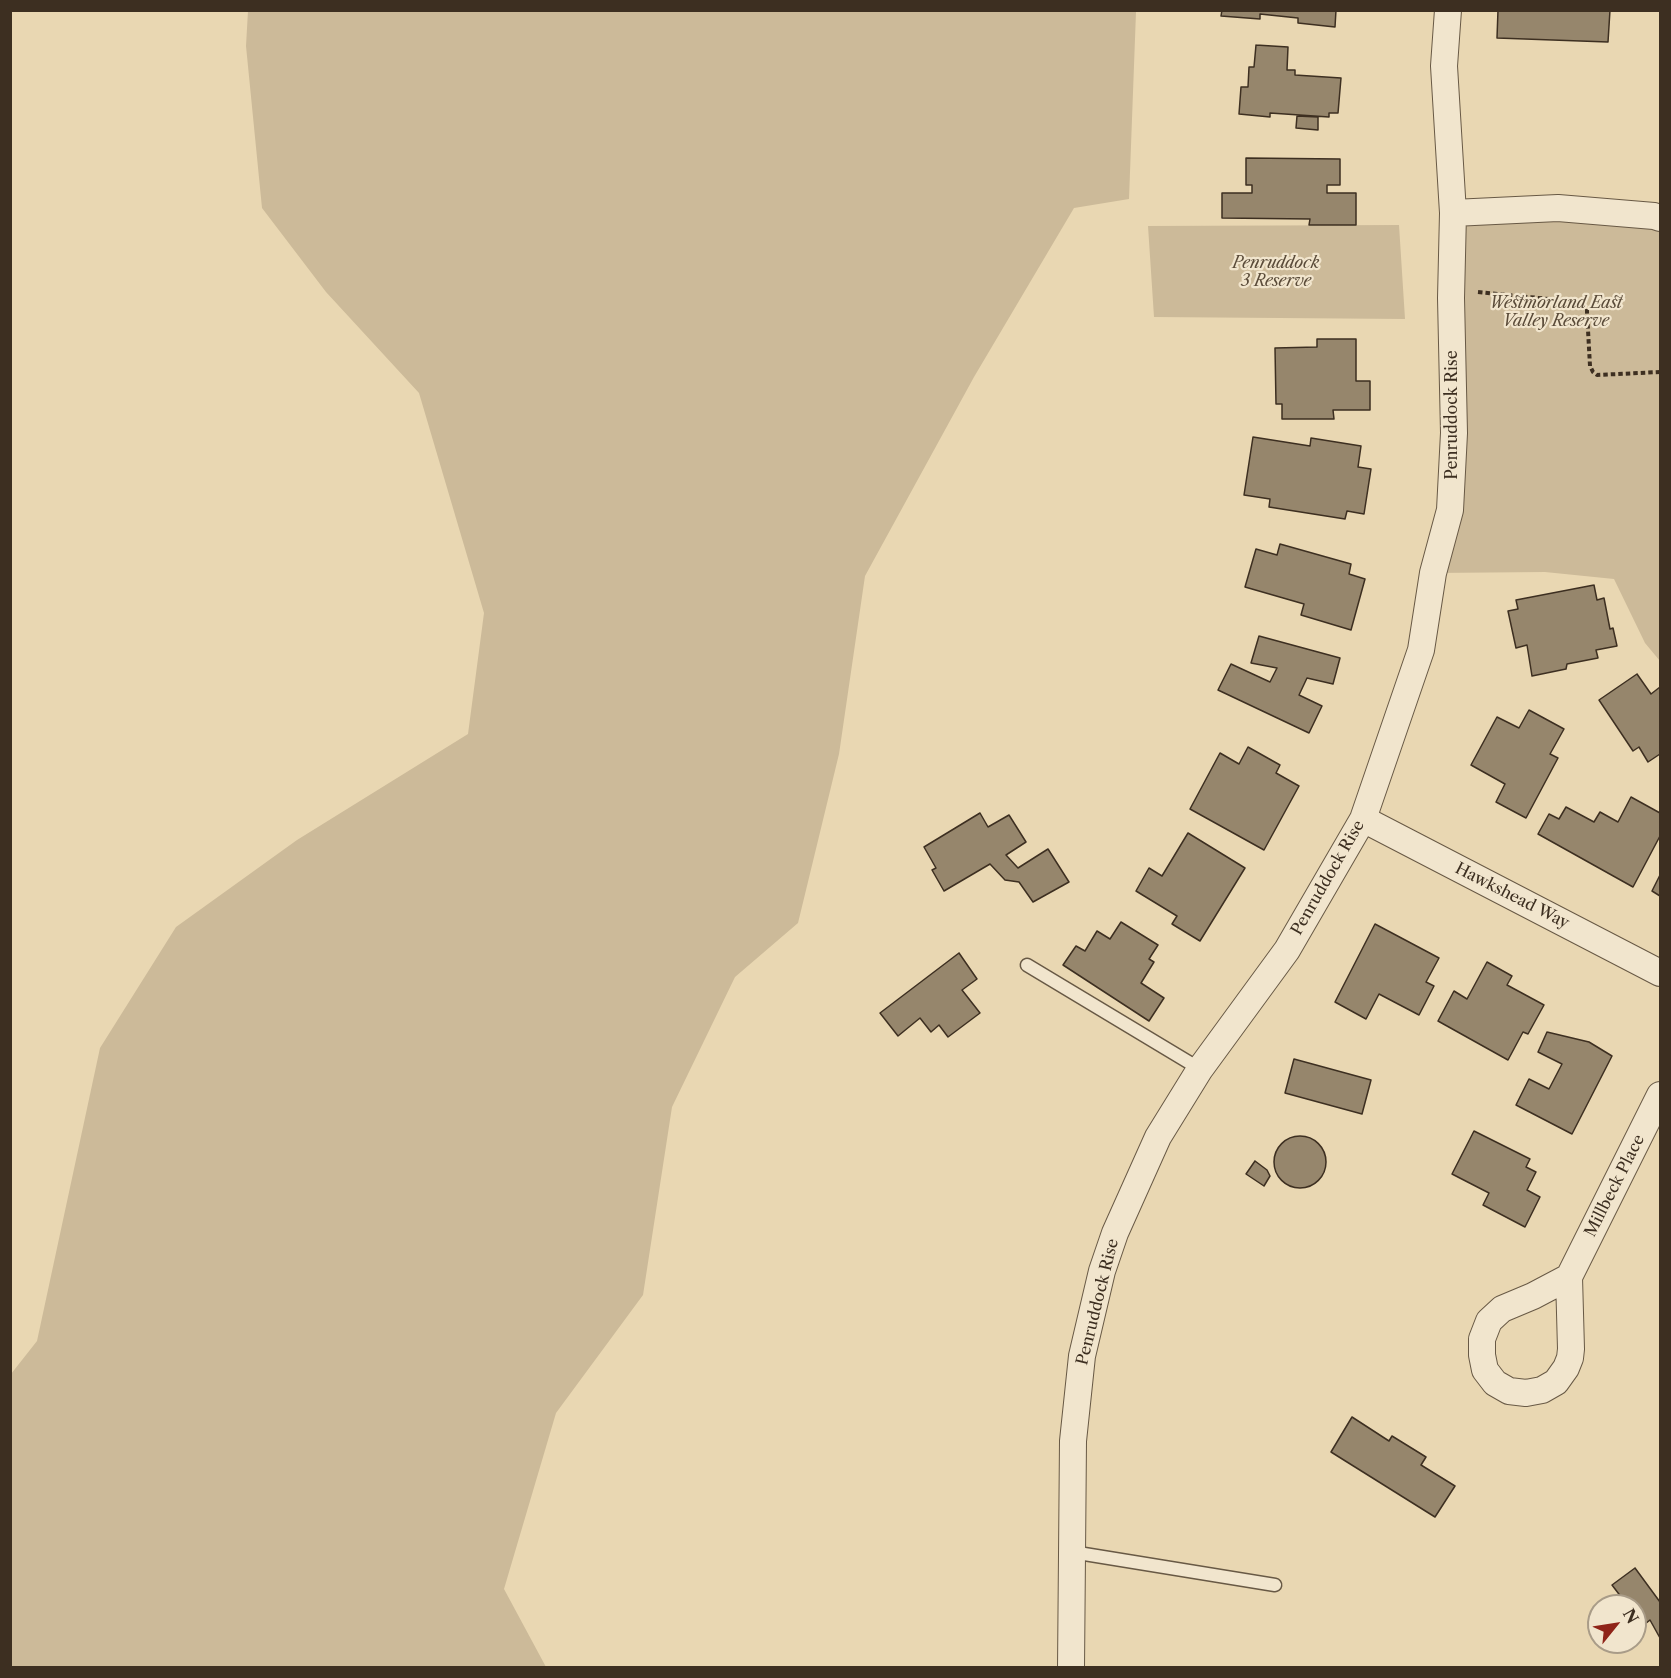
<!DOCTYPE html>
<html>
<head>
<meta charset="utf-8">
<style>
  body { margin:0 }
  #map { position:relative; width:1671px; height:1678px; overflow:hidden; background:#e9d7b2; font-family:"Libre Caslon Text",serif }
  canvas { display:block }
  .frame { position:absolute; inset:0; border:12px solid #3d2f21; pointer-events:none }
  .north { position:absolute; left:1587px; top:1594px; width:60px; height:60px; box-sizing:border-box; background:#f1e5cd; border:2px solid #a99c88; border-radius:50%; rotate:60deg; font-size:16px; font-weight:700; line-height:24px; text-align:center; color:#3d2f21 }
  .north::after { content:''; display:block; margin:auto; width:21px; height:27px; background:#8f2418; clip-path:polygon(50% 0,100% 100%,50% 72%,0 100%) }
</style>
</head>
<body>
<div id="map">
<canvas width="1671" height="1678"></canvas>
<div class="frame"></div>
<div class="north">N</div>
</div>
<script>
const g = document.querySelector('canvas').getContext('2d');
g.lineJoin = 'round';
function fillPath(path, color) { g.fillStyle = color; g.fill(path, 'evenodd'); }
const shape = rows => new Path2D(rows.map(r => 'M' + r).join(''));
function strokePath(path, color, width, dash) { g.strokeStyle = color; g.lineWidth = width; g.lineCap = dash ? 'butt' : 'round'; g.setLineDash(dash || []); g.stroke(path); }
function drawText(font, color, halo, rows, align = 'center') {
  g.font = font + ' "Libre Caslon Text",serif'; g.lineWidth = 4.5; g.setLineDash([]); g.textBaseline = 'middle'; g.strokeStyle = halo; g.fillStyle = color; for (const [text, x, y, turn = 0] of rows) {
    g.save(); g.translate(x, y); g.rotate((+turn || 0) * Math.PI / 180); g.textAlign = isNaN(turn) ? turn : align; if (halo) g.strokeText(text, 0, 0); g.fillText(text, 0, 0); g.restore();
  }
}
fillPath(shape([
  [248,11,1136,10,1136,12,1129,199,1074,208,974,377,865,576,839,754,798,923,735,977,672,1107,643,1295,556,1413,504,1589,546,1667,11,1667,11,1374,37,1341,100,1048,176,927,297,840,468,734,484,613,419,393,326,292,262,208,246,46],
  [1453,213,1660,218,1660,661,1645,643,1614,579,1545,572,1433,573,1450,510],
  [1399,225,1405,319,1154,317,1148,226]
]), '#ccba99');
const building = shape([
  [1222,10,1336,10,1335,27,1298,23,1298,18,1260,14,1260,19,1221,16,1222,10],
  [1498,10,1610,10,1608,42,1497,38,1498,10],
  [1256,45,1288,47,1287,70,1295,70,1295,75,1341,78,1338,113,1329,113,1329,117,1270,113,1270,117,1239,114,1241,87,1248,87,1249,67,1254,67,1256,45],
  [1297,116,1318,117,1318,130,1296,128,1297,116],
  [1246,158,1340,159,1340,185,1327,185,1327,193,1356,193,1356,225,1309,225,1310,219,1222,218,1222,193,1252,193,1252,185,1246,185,1246,158],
  [1317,339,1356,339,1356,381,1370,381,1370,410,1333,410,1334,419,1282,419,1282,404,1276,404,1275,348,1317,347,1317,339],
  [1253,437,1310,446,1311,438,1361,446,1358,467,1371,469,1364,514,1347,511,1345,519,1269,507,1270,499,1244,495,1253,437],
  [1280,544,1351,564,1349,574,1365,579,1351,630,1301,615,1304,604,1245,587,1256,549,1277,555,1280,544],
  [1594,585,1597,600,1604,598,1610,629,1613,628,1617,646,1596,650,1598,658,1567,664,1566,669,1532,676,1527,645,1516,648,1508,611,1518,609,1516,600,1594,585],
  [1259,636,1340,658,1333,684,1307,678,1299,695,1322,706,1309,733,1218,690,1231,664,1270,682,1277,668,1251,663,1259,636],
  [1637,674,1651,694,1660,687,1660,754,1648,762,1639,747,1633,751,1599,700,1637,674],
  [1529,710,1564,729,1550,754,1558,758,1526,818,1496,802,1505,784,1471,765,1497,717,1519,728,1529,710],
  [1248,747,1280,765,1276,773,1299,786,1264,850,1190,809,1220,753,1239,764,1248,747],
  [1631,797,1660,813,1660,836,1633,887,1538,834,1549,814,1559,819,1566,807,1594,822,1600,812,1618,822,1631,797],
  [980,813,988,827,1009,815,1026,842,1006,855,1018,868,1048,849,1069,882,1033,902,1019,882,1005,880,990,864,944,891,932,870,936,868,924,847,980,813],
  [1188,833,1245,868,1200,941,1172,924,1177,916,1136,891,1149,868,1162,876,1188,833],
  [1660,875,1660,896,1652,891,1660,875],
  [1121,922,1158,945,1149,959,1154,962,1141,983,1164,998,1149,1021,1063,965,1076,946,1085,951,1097,931,1110,939,1121,922],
  [1375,924,1439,958,1426,982,1434,986,1419,1015,1379,994,1366,1019,1335,1002,1375,924],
  [959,953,977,979,962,990,980,1013,948,1037,939,1025,931,1032,920,1018,898,1036,880,1013,959,953],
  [1487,962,1512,976,1507,985,1544,1005,1528,1034,1523,1032,1508,1060,1438,1021,1454,991,1467,999,1487,962],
  [1547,1032,1589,1042,1612,1056,1572,1134,1516,1105,1529,1079,1549,1089,1562,1064,1538,1052,1547,1032],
  [1294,1059,1371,1080,1362,1114,1285,1093,1294,1059],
  [1474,1131,1530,1159,1526,1167,1536,1172,1527,1190,1540,1197,1525,1227,1483,1205,1489,1193,1452,1174,1474,1131],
  '1274 1162a26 26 0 1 1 52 0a26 26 0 1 1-52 0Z',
  [1255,1161,1267,1170,1270,1176,1264,1186,1246,1174,1255,1161],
  [1352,1417,1389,1441,1392,1436,1426,1457,1421,1465,1455,1486,1435,1517,1331,1452,1352,1417],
  [1635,1568,1660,1602,1660,1638,1650,1620,1635,1632,1635,1606,1628,1606,1612,1585,1635,1568]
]);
fillPath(building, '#96866c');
strokePath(building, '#3d2f21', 1.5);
const service = shape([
  [1027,965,1200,1069],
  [1072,1552,1275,1585]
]);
const minor = shape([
  [1453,213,1558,208,1654,216,1660,218],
  [1363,819,1660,973],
  [1569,1277,1533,1296,1502,1309,1489,1321,1482,1339,1482,1355,1485,1370,1495,1383,1509,1391,1526,1393,1542,1390,1556,1382,1566,1368,1570,1358,1571,1349,1569,1277,1660,1095],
  [1071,1668,1073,1441,1082,1356,1102,1271,1115,1233,1158,1137,1200,1069,1287,950,1363,819,1421,650,1433,573,1450,510,1454,433,1451,298,1453,213,1444,66,1448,10]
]);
strokePath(service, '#685945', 15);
strokePath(minor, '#685945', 28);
strokePath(shape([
  [1478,292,1569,301,1583,304,1587,308,1587,312,1590,366,1593,372,1597,375,1660,372]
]), '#3d2f21', 4, [4.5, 3]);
strokePath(service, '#f1e5cd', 12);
strokePath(minor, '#f1e5cd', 26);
drawText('italic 16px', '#5a4b39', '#f1e5cd', [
  ["Penruddock",1276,263],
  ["3 Reserve",1276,281],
  ["Westmorland East",1556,303],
  ["Valley Reserve",1556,321]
]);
drawText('16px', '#3d2f21', '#f1e5cd', [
  ["Penruddock Rise",1452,415,-90],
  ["Penruddock Rise",1328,878,-60],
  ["Hawkshead Way",1512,896,27],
  ["Millbeck Place",1615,1186,-63],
  ["Penruddock Rise",1098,1302,-76]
]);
</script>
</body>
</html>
